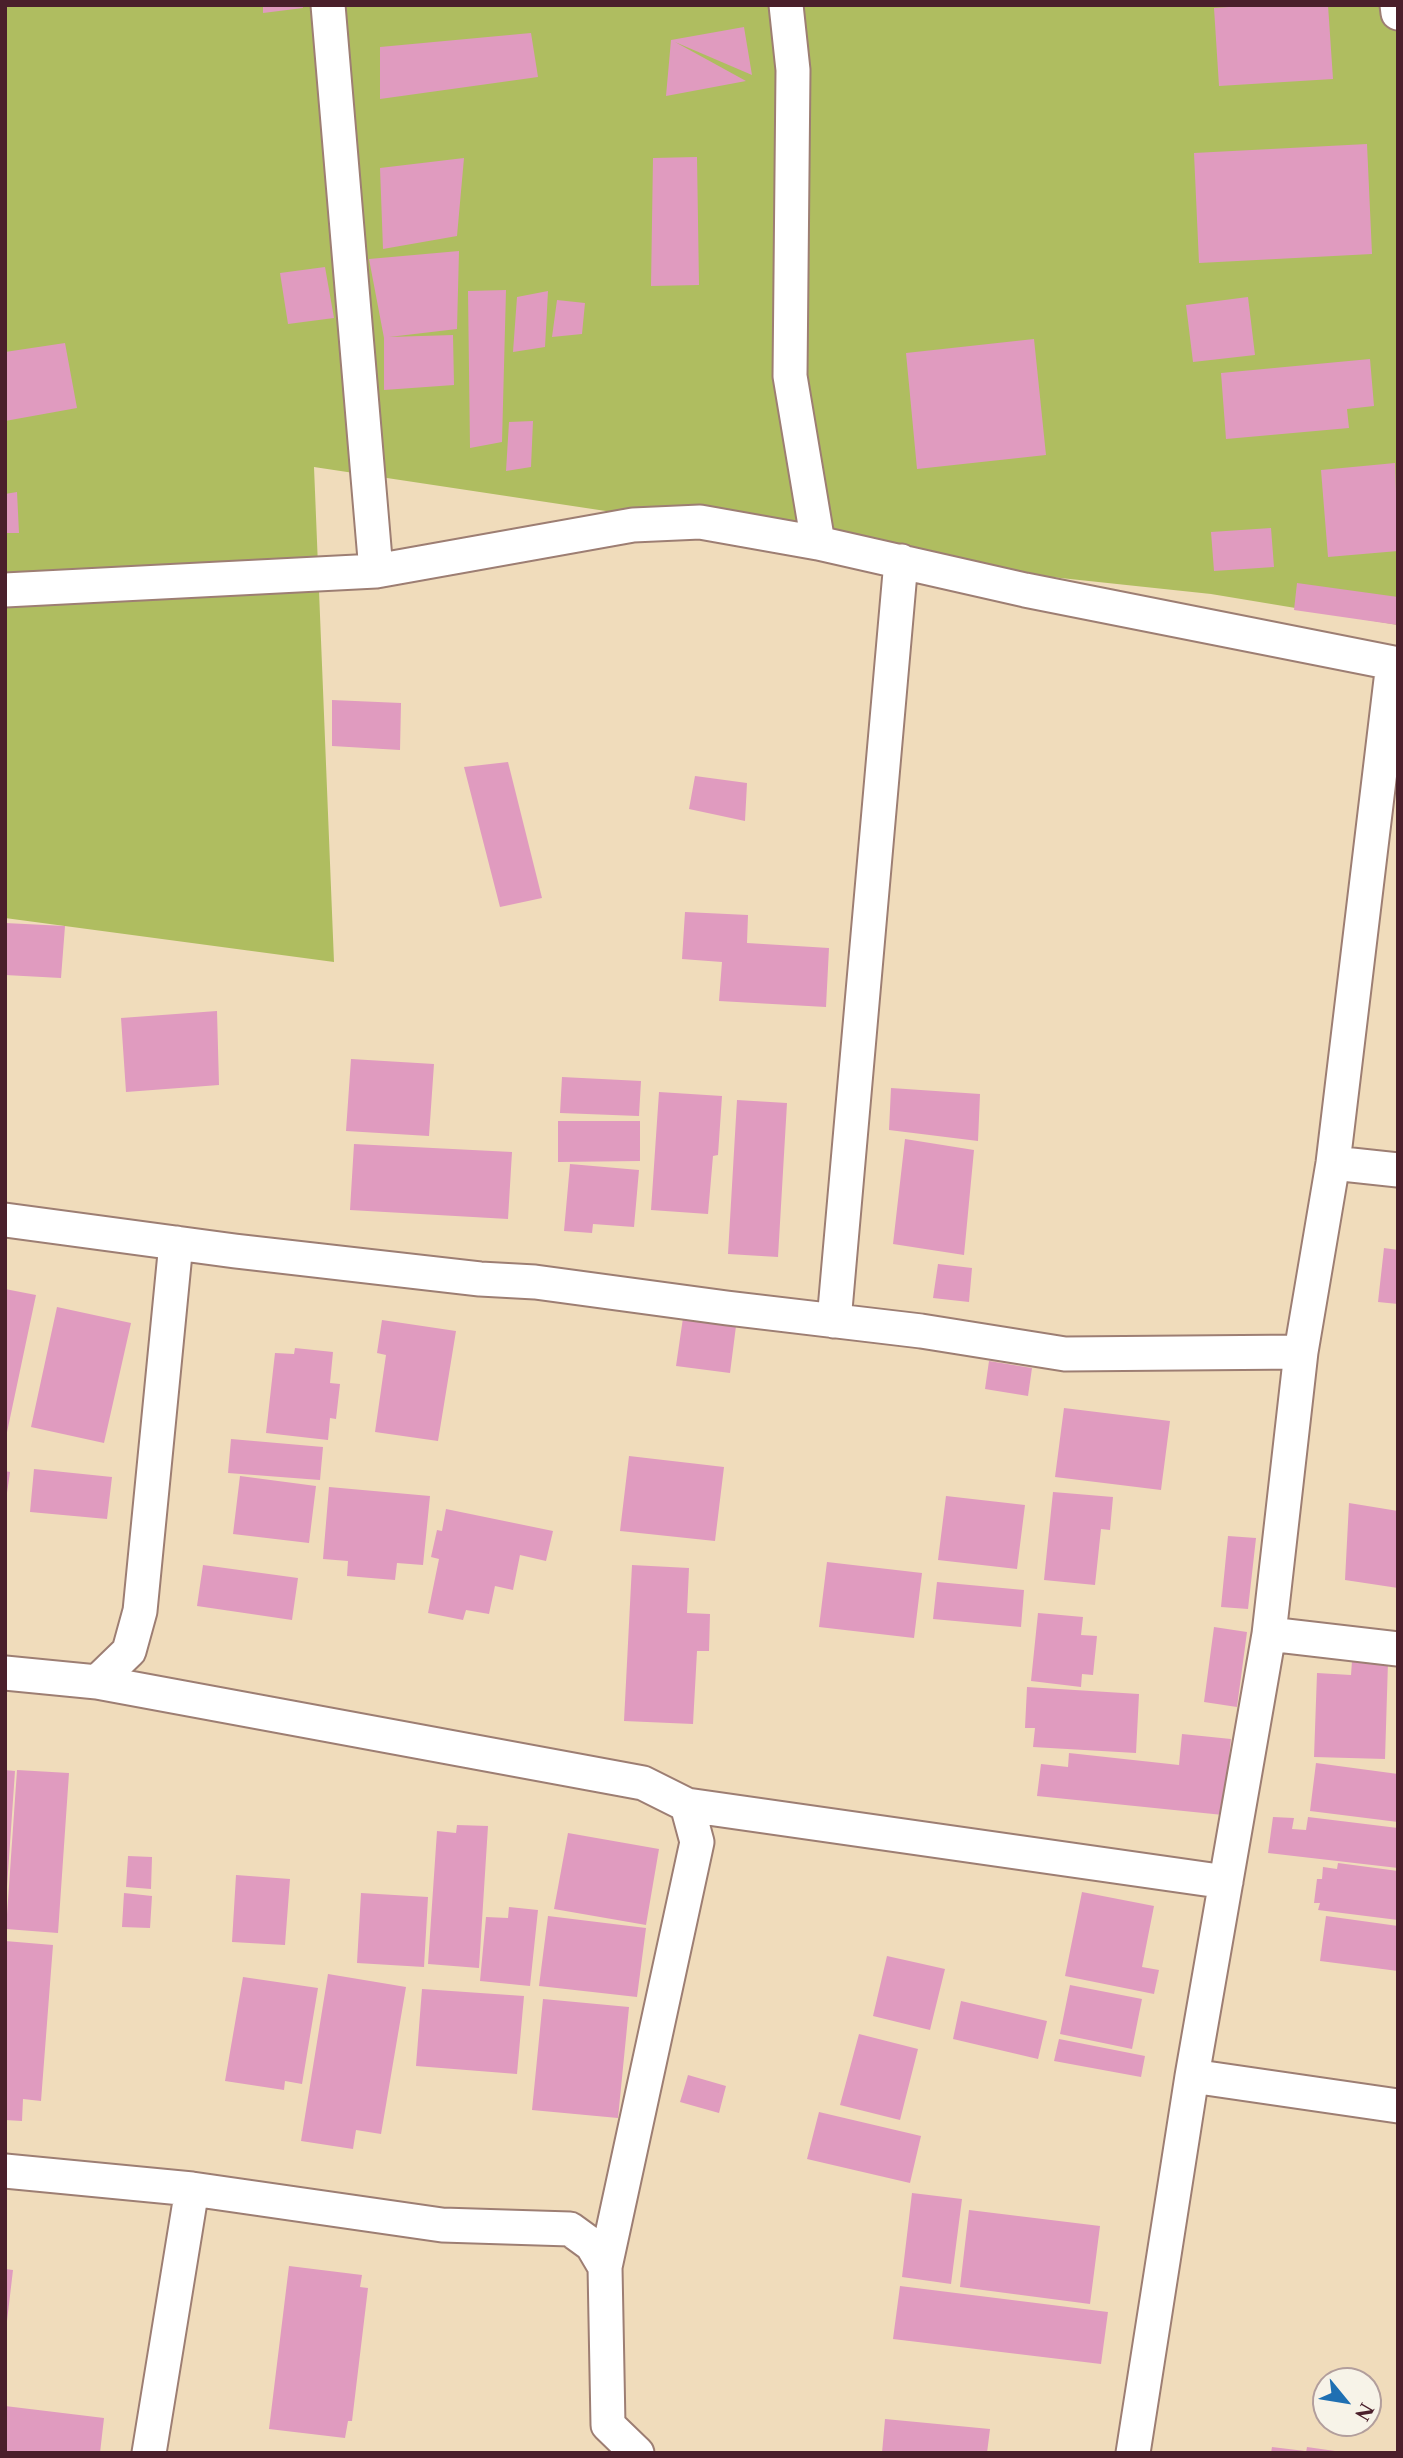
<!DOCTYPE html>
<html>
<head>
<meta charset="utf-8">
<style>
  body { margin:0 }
  #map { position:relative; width:1403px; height:2458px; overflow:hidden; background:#f0dcbb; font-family:"Libre Caslon Text",serif }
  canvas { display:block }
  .frame { position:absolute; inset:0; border:7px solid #4a1f2b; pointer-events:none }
  .north { position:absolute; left:1312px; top:2367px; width:70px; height:70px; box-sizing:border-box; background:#f7f3e8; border:2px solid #b29e9c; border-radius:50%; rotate:120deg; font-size:19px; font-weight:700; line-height:28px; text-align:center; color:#4a1f2b }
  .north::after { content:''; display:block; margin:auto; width:24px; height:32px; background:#1f6fb2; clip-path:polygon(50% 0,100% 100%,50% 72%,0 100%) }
</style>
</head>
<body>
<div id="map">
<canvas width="1403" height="2458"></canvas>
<div class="frame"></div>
<div class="north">N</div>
</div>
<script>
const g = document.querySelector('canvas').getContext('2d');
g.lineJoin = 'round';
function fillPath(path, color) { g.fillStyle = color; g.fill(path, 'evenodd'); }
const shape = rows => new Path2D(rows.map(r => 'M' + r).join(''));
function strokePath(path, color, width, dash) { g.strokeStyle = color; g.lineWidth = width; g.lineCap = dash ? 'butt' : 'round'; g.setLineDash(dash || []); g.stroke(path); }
fillPath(shape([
  [5,5,1398,5,1398,625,1211,594,901,561,818,543,314,467,334,962,5,918]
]), '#afbd60');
fillPath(shape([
  [263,5,302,5,303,8,263,13],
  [1258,5,1328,5,1333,79,1219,86,1214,8],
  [744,27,752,75,675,42,746,81,666,96,671,40],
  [531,33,538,77,380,99,380,47],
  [1367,144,1372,254,1199,263,1194,153],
  [697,157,699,285,651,286,653,158],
  [464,158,457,236,383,249,380,168],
  [459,251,457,329,389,337,453,335,454,385,384,390,384,338,369,259],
  [325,267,334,318,288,324,280,273],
  [506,290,502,442,470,448,468,291],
  [548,291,545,347,513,352,517,297],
  [1248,297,1255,355,1193,362,1186,305],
  [557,300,585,303,582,334,552,337],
  [1034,339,1046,455,917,469,906,353],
  [65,343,77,408,5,421,5,352],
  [1370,359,1374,406,1347,409,1349,428,1226,439,1221,373],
  [533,421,531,467,506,471,509,422],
  [1395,463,1398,551,1328,557,1321,470],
  [17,492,19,533,5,533,5,494],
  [1271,528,1274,567,1214,571,1211,532],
  [1297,583,1398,597,1398,625,1294,610],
  [332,700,401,703,400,750,332,746],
  [508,762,542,898,500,907,464,767],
  [695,776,747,783,745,821,689,809],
  [685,912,748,915,747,943,829,948,826,1007,719,1001,722,962,682,959],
  [5,923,65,926,61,978,5,975],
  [217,1011,219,1085,126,1092,121,1018],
  [351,1059,434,1064,429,1136,346,1131],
  [562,1077,641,1081,639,1116,560,1113],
  [891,1088,980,1094,978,1141,889,1130],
  [659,1092,722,1096,718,1155,713,1156,708,1214,651,1210],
  [737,1100,787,1103,778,1257,728,1254],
  [558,1121,640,1121,640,1161,558,1162],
  [905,1139,974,1150,964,1255,893,1244],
  [354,1144,512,1152,508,1219,350,1210],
  [570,1164,639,1170,634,1227,593,1224,592,1233,564,1231],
  [1384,1248,1398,1250,1398,1304,1378,1302],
  [938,1264,972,1268,969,1302,933,1298],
  [5,1289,36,1295,6,1437,5,1437],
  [57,1307,131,1323,104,1443,31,1427],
  [683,1318,736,1326,730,1373,676,1366],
  [382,1320,456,1331,438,1441,375,1432,386,1355,377,1353],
  [295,1348,333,1352,330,1383,340,1384,336,1419,330,1418,328,1440,266,1433,275,1353,294,1354],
  [989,1361,1032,1368,1028,1396,985,1389],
  [1064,1408,1170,1421,1161,1490,1055,1477],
  [231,1439,323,1447,320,1480,228,1473],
  [629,1456,724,1467,715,1541,620,1531],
  [34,1469,112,1477,107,1519,30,1512],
  [5,1471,10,1472,7,1493,5,1493],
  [240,1476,316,1486,309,1543,233,1534],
  [329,1487,430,1496,423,1565,397,1563,395,1580,347,1576,348,1561,323,1559],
  [1053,1492,1113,1497,1110,1530,1101,1529,1095,1585,1044,1580],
  [946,1496,1025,1505,1017,1569,938,1560],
  [1349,1503,1398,1511,1398,1588,1345,1580],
  [446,1509,553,1531,546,1561,520,1555,513,1590,495,1586,489,1614,466,1610,463,1620,428,1613,439,1559,431,1557,437,1530,442,1531],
  [1228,1536,1256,1538,1248,1609,1221,1607],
  [827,1562,922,1573,914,1638,819,1627],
  [203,1565,298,1578,292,1620,197,1606],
  [632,1565,689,1568,687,1613,710,1614,709,1651,697,1651,693,1724,624,1721],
  [937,1582,1024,1590,1021,1627,933,1619],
  [1038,1613,1083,1617,1081,1635,1097,1636,1093,1675,1082,1674,1081,1687,1031,1681],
  [1214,1627,1247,1632,1237,1707,1204,1702],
  [1352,1661,1388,1662,1385,1759,1314,1757,1317,1673,1351,1675],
  [1027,1687,1139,1694,1136,1753,1033,1747,1035,1728,1025,1728],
  [1182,1734,1231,1739,1223,1815,1037,1796,1041,1764,1068,1767,1069,1753,1179,1765],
  [1316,1763,1398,1774,1398,1822,1310,1811],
  [5,1770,15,1771,7,1887,5,1887],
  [17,1770,69,1773,58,1933,6,1929],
  [1273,1817,1294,1818,1292,1829,1306,1830,1308,1817,1398,1828,1398,1868,1268,1853],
  [457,1825,488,1826,479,1968,428,1964,437,1831,456,1833],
  [568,1833,659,1849,646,1925,554,1909],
  [128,1856,152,1857,151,1889,126,1887],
  [1338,1863,1398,1871,1398,1920,1318,1910,1320,1903,1314,1903,1317,1879,1322,1879,1323,1867,1337,1869],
  [236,1875,290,1879,285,1945,232,1942],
  [1082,1892,1154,1906,1142,1967,1159,1970,1154,1994,1065,1976],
  [124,1893,152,1896,150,1928,122,1927],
  [361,1893,428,1897,424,1967,357,1963],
  [509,1907,538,1910,530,1986,480,1981,486,1917,508,1918],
  [548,1916,646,1928,637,1997,539,1986],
  [1326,1916,1398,1926,1398,1971,1320,1961],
  [5,1941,53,1945,41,2101,23,2099,22,2121,5,2120],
  [887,1956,945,1969,930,2030,873,2016],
  [328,1974,406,1987,381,2134,356,2130,353,2149,301,2141],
  [243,1977,318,1988,302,2084,285,2081,284,2090,225,2081],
  [1070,1985,1142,1999,1132,2049,1060,2034],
  [422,1989,524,1996,517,2074,416,2066],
  [543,1999,629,2007,618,2118,532,2110],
  [961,2001,1047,2021,1038,2059,953,2039],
  [859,2034,918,2049,900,2120,840,2105],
  [1059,2039,1145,2056,1141,2077,1054,2061],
  [688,2075,726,2086,719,2113,680,2102],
  [819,2112,921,2136,910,2183,807,2159],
  [912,2193,962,2199,951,2284,902,2277],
  [969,2210,1100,2226,1090,2304,960,2287],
  [289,2266,362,2275,360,2287,368,2288,352,2421,348,2421,345,2438,269,2429],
  [5,2269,13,2270,7,2321,5,2321],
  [900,2286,1108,2312,1101,2364,893,2339],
  [5,2406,104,2418,100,2453,5,2453],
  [885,2419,990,2429,987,2453,882,2453],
  [1272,2447,1305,2451,1304,2453,1271,2453],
  [1307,2447,1335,2451,1335,2453,1306,2453]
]), '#e09bbf');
const street = shape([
  [328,5,376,571],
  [786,5,793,70,790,376,818,543],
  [1397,5,1398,13],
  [5,590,376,571,633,525,700,522,818,543,1025,590,1398,664],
  [1393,663,1333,1163,1301,1352,1269,1634,1192,2076,1398,2106],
  [1333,1163,1398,1170],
  [5,1220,235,1251,480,1279,535,1282,727,1308,921,1331,1065,1354,1301,1352],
  [834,1321,901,561],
  [1269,1634,1398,1649],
  [5,1673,97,1682,129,1651,140,1611,176,1243],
  [97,1682,643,1783,687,1805,697,1842,605,2267],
  [687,1805,1226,1882],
  [5,2171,192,2189,442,2225,570,2229,592,2245,605,2267,608,2425,637,2453],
  [149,2453,192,2189],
  [1133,2453,1192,2076]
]);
strokePath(street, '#9d7e73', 37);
strokePath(street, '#fff', 33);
</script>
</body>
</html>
